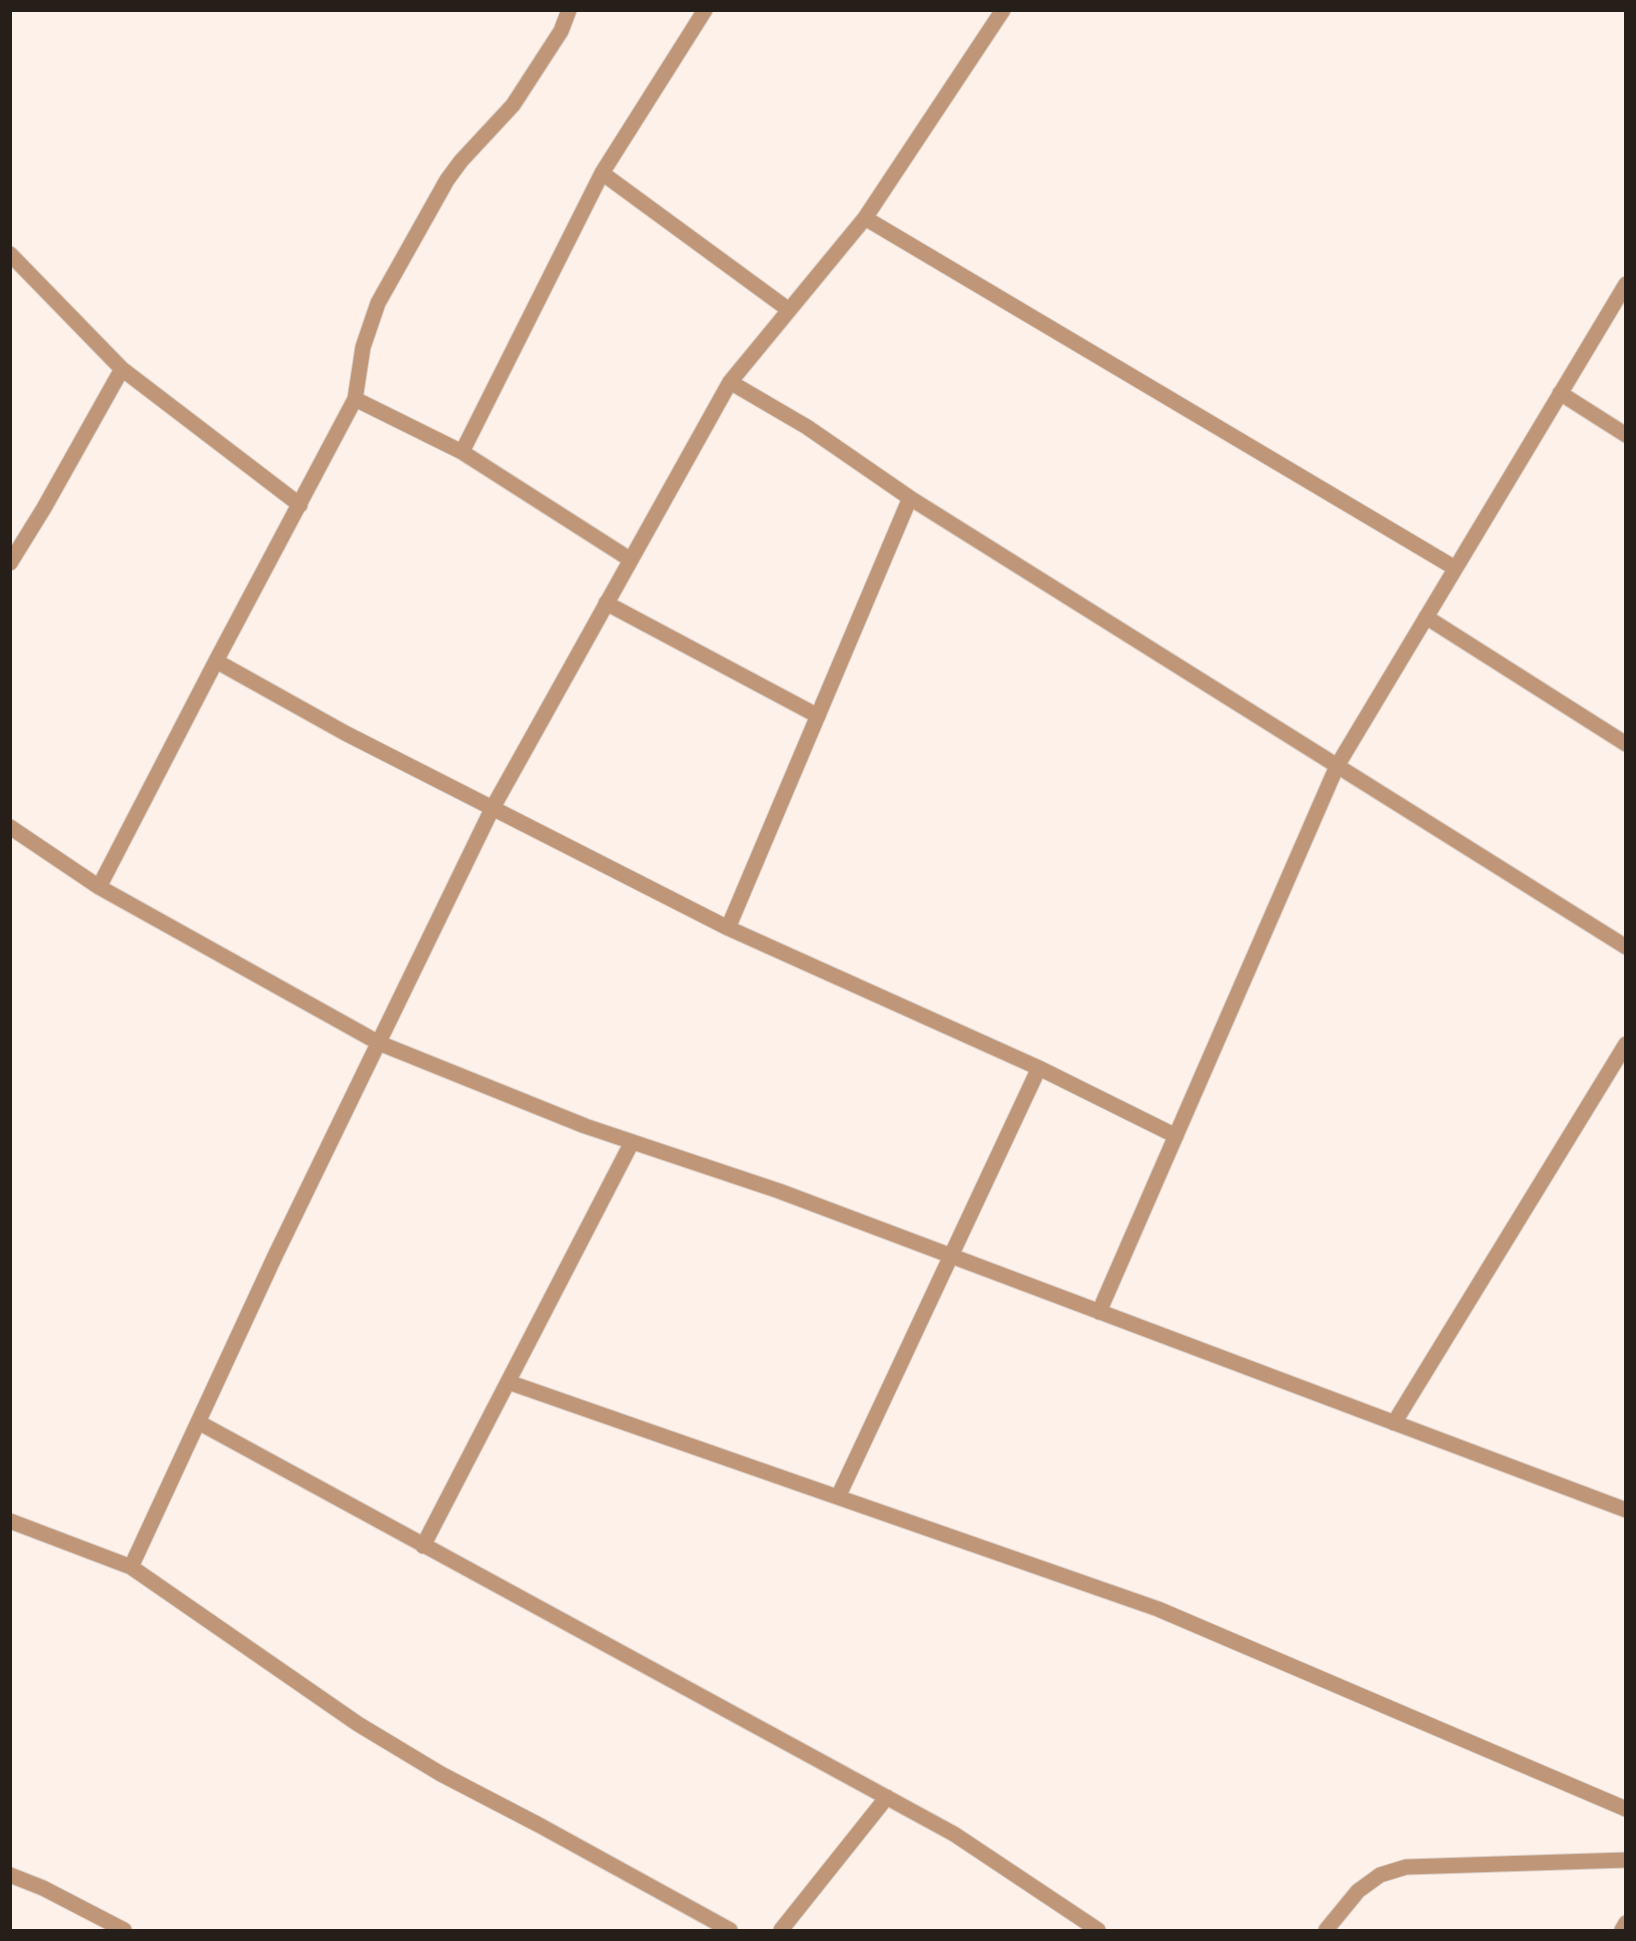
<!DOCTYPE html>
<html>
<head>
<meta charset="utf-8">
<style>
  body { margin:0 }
  #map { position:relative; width:1636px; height:1941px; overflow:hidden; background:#fef1e9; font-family:Georgia,serif }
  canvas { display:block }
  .frame { position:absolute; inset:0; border:12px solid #251e19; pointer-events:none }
</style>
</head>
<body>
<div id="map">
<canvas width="1636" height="1941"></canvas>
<div class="frame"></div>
</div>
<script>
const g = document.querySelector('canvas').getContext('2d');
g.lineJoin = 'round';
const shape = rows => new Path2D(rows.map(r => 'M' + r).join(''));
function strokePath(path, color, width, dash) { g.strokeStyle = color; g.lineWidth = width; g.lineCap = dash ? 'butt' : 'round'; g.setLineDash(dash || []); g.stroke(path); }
const minor = shape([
  [602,173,789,310],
  [865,218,1455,568],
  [10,254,122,369,300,505],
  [730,382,807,427,910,498,1626,947],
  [1560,393,1626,435],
  [355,399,363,347,378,303,447,180,461,161,513,105,561,31,569,10],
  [462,452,631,560],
  [10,563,44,508,122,369],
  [606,603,818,716],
  [1426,617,1626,744],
  [216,661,345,733,728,928,1039,1068,1176,1136],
  [10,827,99,887,379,1043,585,1126,779,1191,1626,1510],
  [99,887,216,661,355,399,462,452,602,173,705,10],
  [728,928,910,498],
  [1099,1312,1337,766,1626,284],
  [508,1382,1158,1609,1626,1809],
  [198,1422,954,1834,1098,1930],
  [1394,1423,1626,1044],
  [838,1497,1039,1068],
  [10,1521,131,1567,358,1724,441,1774,539,1825,730,1930],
  [423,1546,632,1142],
  [131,1567,275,1256,492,809,730,382,865,218,1003,10],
  [10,1875,43,1888,124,1930],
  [781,1930,887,1797],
  [1326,1930,1358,1891,1380,1875,1406,1867,1626,1860],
  [1622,1930,1626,1923]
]);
strokePath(minor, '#dbcfc8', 17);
strokePath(minor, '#bf9778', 15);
</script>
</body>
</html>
